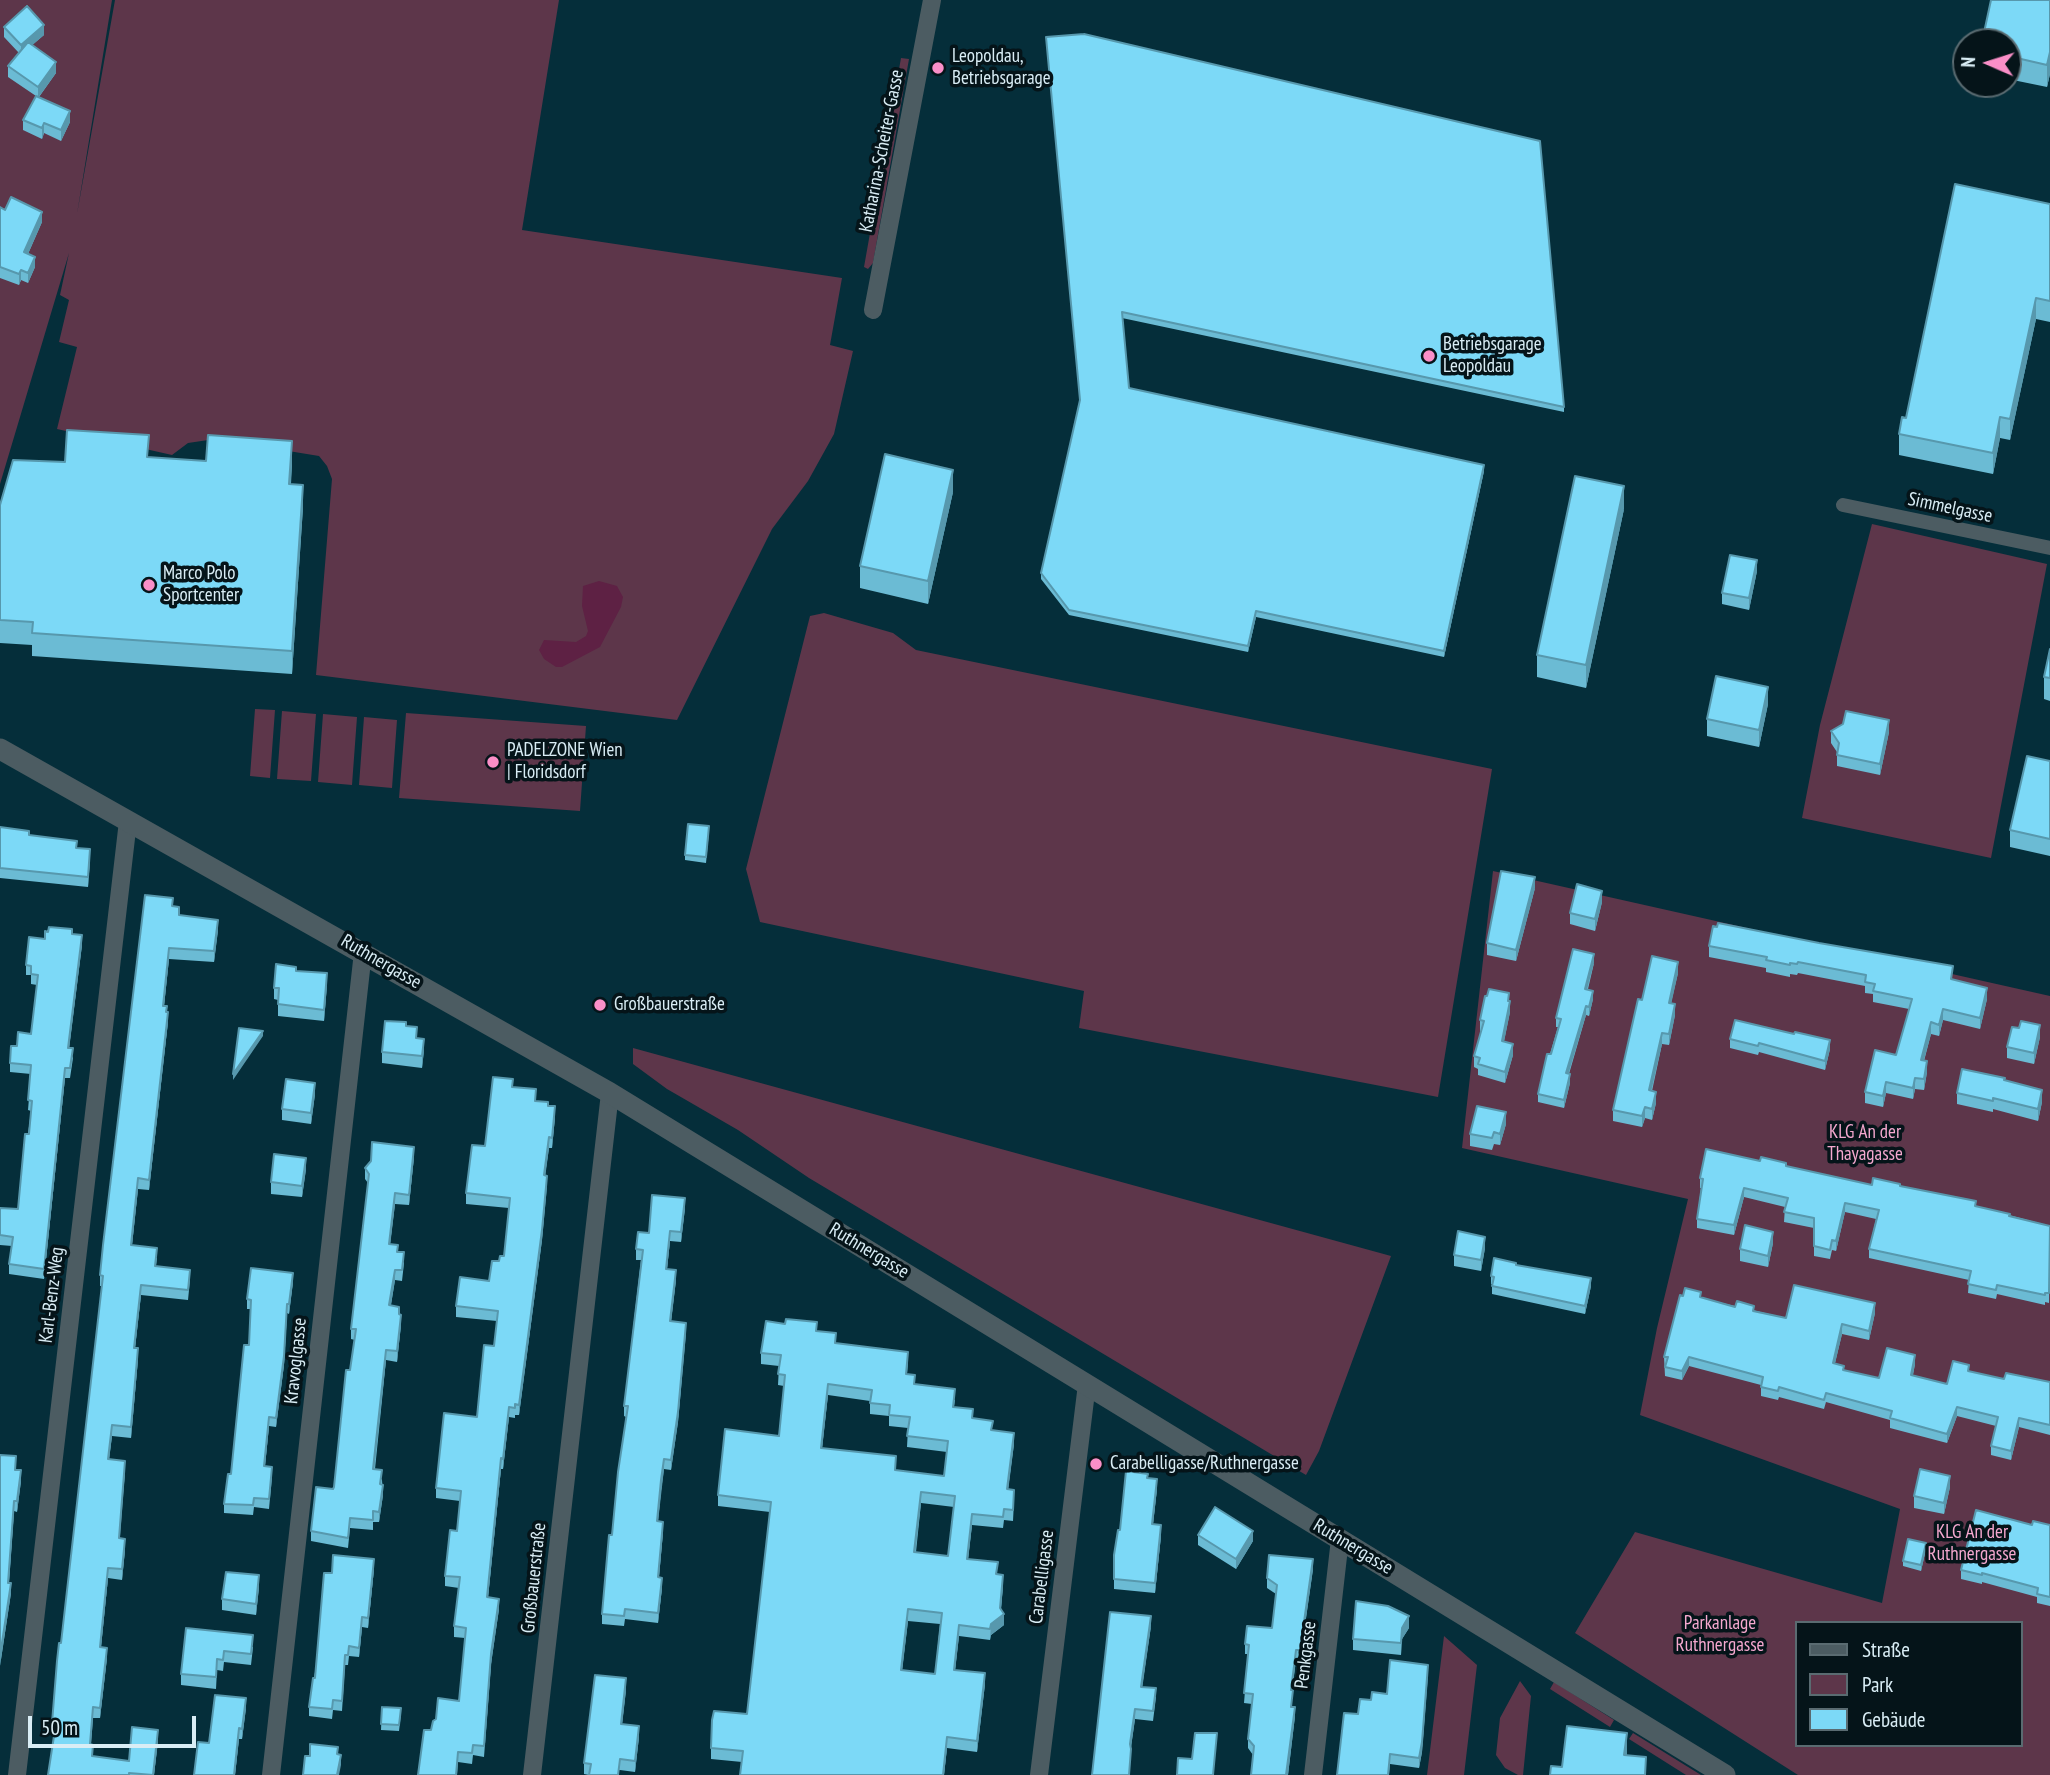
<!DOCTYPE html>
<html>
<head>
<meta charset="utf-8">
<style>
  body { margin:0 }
  #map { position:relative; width:2050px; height:1775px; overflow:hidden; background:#052e3a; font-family:"PT Sans Narrow",sans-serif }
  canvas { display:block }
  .legend { position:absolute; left:1795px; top:1621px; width:228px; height:126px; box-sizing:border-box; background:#051419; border:2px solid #5a6b71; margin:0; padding:9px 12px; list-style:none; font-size:21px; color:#d9edf5 }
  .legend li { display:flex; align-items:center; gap:14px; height:35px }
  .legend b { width:35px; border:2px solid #5a6b71 }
  .north { position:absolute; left:1952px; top:28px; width:70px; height:70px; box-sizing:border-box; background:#051419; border:2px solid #5a6b71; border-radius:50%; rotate:273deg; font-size:19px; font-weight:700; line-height:28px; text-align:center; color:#d9edf5 }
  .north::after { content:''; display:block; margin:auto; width:24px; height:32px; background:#fa8fc8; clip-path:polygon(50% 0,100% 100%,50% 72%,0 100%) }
  .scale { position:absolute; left:28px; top:1716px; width:168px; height:32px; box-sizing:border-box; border:4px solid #d9edf5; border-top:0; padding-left:9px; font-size:21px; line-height:24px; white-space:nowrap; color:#d9edf5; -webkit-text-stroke:5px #051419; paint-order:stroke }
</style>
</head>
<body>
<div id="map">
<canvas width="2050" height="1775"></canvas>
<ul class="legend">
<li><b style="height:9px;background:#4c5c62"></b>Straße</li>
<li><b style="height:19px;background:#5d364a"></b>Park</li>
<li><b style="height:19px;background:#7cd9f7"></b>Gebäude</li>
</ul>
<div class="north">N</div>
<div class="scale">50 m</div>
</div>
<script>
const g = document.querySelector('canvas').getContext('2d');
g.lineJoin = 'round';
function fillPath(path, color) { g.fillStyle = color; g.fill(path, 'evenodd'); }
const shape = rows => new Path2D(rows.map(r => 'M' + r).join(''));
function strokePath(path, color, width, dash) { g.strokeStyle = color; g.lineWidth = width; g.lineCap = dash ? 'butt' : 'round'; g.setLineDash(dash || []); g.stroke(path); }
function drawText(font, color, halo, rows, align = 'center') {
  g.font = font + ' "PT Sans Narrow",sans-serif'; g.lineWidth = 7; g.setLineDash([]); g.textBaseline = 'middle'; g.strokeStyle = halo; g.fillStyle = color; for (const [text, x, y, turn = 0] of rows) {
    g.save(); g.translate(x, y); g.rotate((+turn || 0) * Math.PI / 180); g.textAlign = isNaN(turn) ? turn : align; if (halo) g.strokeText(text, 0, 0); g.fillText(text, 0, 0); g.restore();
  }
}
fillPath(shape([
  [0,0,112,0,77,214,115,0,559,0,522,230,842,278,830,345,853,351,834,434,808,481,772,529,677,720,316,675,332,479,327,466,319,456,215,439,188,443,172,455,57,429,77,347,59,342,69,300,60,295,69,253,0,484],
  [901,58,909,59,873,263,868,269,864,267],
  [1872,524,2047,564,1991,858,1802,818,1820,725],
  [824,613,893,633,916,650,1492,769,1438,1097,1079,1028,1084,991,760,922,746,869,810,616],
  [255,709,275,710,270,778,250,776],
  [282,711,316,714,311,781,277,779],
  [406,713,586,726,580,811,399,798],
  [323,714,357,717,352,785,318,782],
  [364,717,397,720,392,788,359,785],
  [1493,871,2050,996,2050,1775,1798,1775,1575,1633,1635,1532,1882,1603,1900,1509,1640,1415,1657,1328,1688,1199,1462,1148],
  [1796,1623,2020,1623,2020,1745,1796,1745],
  [633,1048,1391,1256,1319,1451,1306,1475,809,1178,738,1130,667,1089,633,1064],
  [1444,1636,1477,1665,1464,1775,1427,1775],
  [1520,1681,1531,1696,1523,1775,1518,1775,1505,1768,1496,1755,1500,1718],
  [1554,1682,1614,1720,1610,1727,1550,1689],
  [1633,1733,1701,1775,1686,1775,1629,1739]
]), '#5d364a');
fillPath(shape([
  [599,581,617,586,623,597,621,607,600,647,562,667,556,667,544,659,539,650,544,640,576,642,586,636,588,631,582,606,583,586]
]), '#5e2144');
strokePath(shape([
  [1843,505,2050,548]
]), '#4c5c62', 14);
strokePath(shape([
  [873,310,932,0],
  [17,1775,128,821],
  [271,1775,363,952],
  [532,1775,610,1093],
  [1039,1775,1087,1384],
  [1313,1775,1340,1539]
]), '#4c5c62', 18);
strokePath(shape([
  [0,749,610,1093,1725,1775]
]), '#4c5c62', 21);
fillPath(shape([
  [2050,0,2050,74,2047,87,2008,79,2008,42],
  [4,27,44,35,32,45,56,73,39,97,70,122,61,141,44,133,42,139,23,130,23,120,36,96,8,77,8,66,19,53,4,37],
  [1046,37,1564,407,1564,412,1122,318,1129,388,1484,471,1444,657,1256,617,1248,652,1069,615,1041,579,1041,573,1080,402],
  [2050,204,2050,322,2036,319,2010,440,2000,438,1993,474,1899,455,1899,434,1906,418],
  [0,207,5,210,42,222,28,254,35,267,28,283,21,280,19,285,0,278],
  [149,457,206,461,292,463,291,484,303,507,292,674,32,656,32,645,0,643,0,505,65,462],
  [953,492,928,604,860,588,860,566],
  [1624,509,1586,688,1537,677,1537,655],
  [1757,571,1749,610,1722,604,1722,593],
  [2050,649,2050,701,2044,699,2044,677],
  [1768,704,1759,747,1707,736,1707,719],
  [1831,731,1889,732,1880,775,1837,766,1837,752,1831,743],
  [2050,761,2050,856,2010,847,2010,830],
  [0,827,77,848,90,860,88,887,0,878],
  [709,832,706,863,685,860,685,855],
  [1535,888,1516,961,1487,955,1487,943],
  [1602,902,1595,931,1570,924,1570,913],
  [173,906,179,915,218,930,214,962,169,959,164,1006,166,1012,168,1022,149,1190,138,1189,132,1245,157,1258,156,1266,190,1280,188,1300,141,1295,135,1348,138,1359,131,1438,112,1436,109,1459,125,1472,119,1538,125,1550,122,1580,108,1578,101,1647,107,1658,100,1718,93,1718,91,1744,93,1756,129,1761,158,1741,154,1775,48,1775,55,1733,52,1733,52,1723,102,1286,100,1286,100,1275],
  [72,934,82,945,69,1048,73,1058,70,1078,65,1078,44,1279,9,1274,9,1264,12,1246,0,1245,0,1208,18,1209,31,1111,28,1110,31,1074,10,1072,10,1063,17,1046,31,1034,37,985,31,984,31,975,26,975,26,965,45,939],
  [1709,946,1953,980,1987,999,1980,1029,1943,1020,1939,1036,1931,1034,1924,1061,1927,1072,1924,1090,1915,1089,1913,1099,1886,1093,1883,1107,1865,1103,1865,1092,1896,1055,1909,1009,1873,1002,1873,994,1865,993,1865,986,1798,973,1797,975,1790,974,1790,977,1766,972,1766,968,1709,957],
  [1594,963,1588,989,1593,999,1589,1016,1586,1015,1569,1074,1570,1083,1564,1108,1538,1102,1538,1094,1558,1027,1556,1027,1556,1018],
  [296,971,327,984,324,1021,278,1016,278,1000,274,999,274,988],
  [1678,973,1671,1003,1675,1015,1669,1045,1662,1044,1652,1091,1656,1103,1652,1120,1645,1118,1642,1127,1613,1121,1613,1110,1642,1000],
  [1509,1001,1510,1012,1504,1041,1513,1055,1505,1083,1478,1075,1478,1069,1474,1067,1474,1056,1481,1031,1480,1031,1480,1020],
  [406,1026,417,1038,424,1050,422,1068,382,1063,382,1052],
  [2040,1037,2034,1064,2007,1058,2007,1047],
  [1730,1039,1830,1049,1825,1070,1759,1052,1758,1055,1730,1048],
  [2005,1080,2042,1102,2038,1121,1993,1109,1993,1112,1957,1104,1957,1093],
  [513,1087,536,1101,548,1106,555,1117,552,1148,549,1148,545,1175,547,1186,542,1240,519,1415,515,1415,515,1418,509,1417,503,1469,501,1469,488,1598,499,1609,491,1664,484,1757,473,1755,472,1764,458,1762,457,1775,418,1775,431,1730,459,1701,465,1638,454,1637,454,1626,459,1588,445,1586,445,1576,457,1531,460,1501,436,1498,436,1488,477,1417,494,1346,497,1321,456,1317,456,1306,489,1281,499,1261,504,1256,509,1208,466,1204,466,1193,485,1146],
  [315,1094,311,1124,282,1120,282,1109],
  [1506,1124,1500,1145,1494,1144,1492,1150,1470,1146,1470,1134],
  [414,1157,409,1205,395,1204,390,1244,398,1252,404,1263,402,1281,395,1280,391,1305,399,1314,401,1325,397,1362,386,1360,375,1469,382,1480,383,1495,379,1522,373,1522,373,1530,350,1528,348,1548,311,1541,311,1531,334,1487,355,1340,351,1339,351,1329,368,1183,365,1179,365,1168],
  [1786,1166,1872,1185,1900,1186,2050,1226,2049,1303,2045,1302,2045,1305,1997,1294,1996,1299,1968,1293,1969,1280,1869,1258,1869,1249,1876,1219,1845,1212,1836,1251,1832,1250,1830,1259,1814,1256,1814,1228,1784,1222,1785,1207,1744,1197,1734,1235,1697,1228,1697,1219,1701,1188,1700,1188,1700,1178],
  [306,1169,302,1197,271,1194,271,1182],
  [685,1208,681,1242,670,1241,667,1269,676,1280,671,1321,686,1333,678,1422,671,1470,664,1469,661,1491,658,1521,663,1532,659,1577,662,1588,658,1623,625,1619,624,1626,602,1624,602,1614,626,1417,624,1416,624,1406,641,1260,636,1260,636,1249,649,1233],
  [1773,1243,1768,1267,1740,1261,1740,1249],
  [1485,1248,1481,1271,1454,1266,1454,1255],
  [1516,1266,1591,1286,1585,1314,1492,1294,1492,1284,1491,1284,1491,1276],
  [293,1282,289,1314,287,1313,284,1365,276,1427,269,1426,265,1466,272,1477,269,1509,254,1507,253,1515,224,1513,224,1504,231,1474,249,1345,251,1309,247,1309,247,1299],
  [1701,1298,1786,1318,1875,1313,1869,1340,1842,1334,1835,1363,1844,1370,1879,1378,1915,1364,1913,1375,1947,1384,1969,1372,2004,1379,2050,1382,2050,1435,2019,1427,2011,1460,1991,1455,1991,1446,1996,1426,1957,1416,1947,1443,1890,1428,1890,1420,1826,1402,1824,1409,1779,1397,1778,1400,1761,1396,1761,1385,1689,1366,1682,1380,1665,1376,1664,1357],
  [817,1331,836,1343,908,1363,907,1374,915,1384,955,1400,954,1407,1014,1444,1008,1489,1014,1501,1013,1521,1004,1520,1003,1528,972,1525,968,1559,998,1574,1003,1586,1001,1610,1004,1625,991,1635,990,1640,959,1636,955,1670,985,1684,977,1752,947,1748,944,1775,740,1775,742,1762,711,1759,711,1748,747,1714,770,1512,718,1506,718,1495,779,1436,784,1386,778,1385,779,1366,761,1364,761,1353],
  [828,1395,870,1401,870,1414,889,1416,889,1426,908,1428,907,1447,947,1452,944,1476,896,1470,822,1448],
  [921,1503,954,1507,948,1556,916,1552],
  [908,1621,940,1624,935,1674,902,1670],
  [15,1470,21,1481,17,1512,14,1511,9,1583,11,1593,0,1666],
  [1148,1478,1157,1489,1153,1524,1161,1536,1155,1593,1114,1589,1114,1555,1120,1530],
  [1950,1487,1944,1514,1914,1508,1914,1496],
  [2032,1525,2050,1525,2050,1606,2037,1603,2037,1597,1982,1582,1982,1584,1961,1579,1961,1570],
  [1198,1535,1253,1541,1236,1569,1198,1545],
  [1926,1549,1921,1571,1903,1566,1903,1561],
  [374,1569,368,1628,362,1627,359,1657,349,1656,348,1665,345,1665,342,1711,333,1710,332,1719,309,1716,309,1707,332,1573],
  [1313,1569,1300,1660,1296,1660,1292,1690,1292,1707,1295,1716,1288,1775,1251,1775,1253,1755,1248,1748,1248,1739,1252,1704,1244,1703,1248,1654,1245,1654,1245,1644,1272,1628,1276,1594,1267,1588,1267,1578],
  [259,1587,256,1615,222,1610,222,1599],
  [1151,1626,1142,1687,1156,1697,1153,1721,1135,1719,1131,1747,1131,1758,1092,1775],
  [186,1628,253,1647,251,1665,224,1662,223,1671,217,1670,216,1689,181,1685,181,1674],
  [1409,1628,1402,1639,1401,1655,1353,1650,1353,1639],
  [1428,1675,1422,1752,1419,1768,1390,1764,1389,1775,1337,1775,1358,1714,1371,1700,1387,1694],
  [626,1690,622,1724,639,1737,635,1772,620,1770,589,1775,584,1774,584,1763],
  [382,1707,401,1714,399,1731,381,1730],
  [246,1708,242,1739,239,1739,235,1775,194,1775,209,1743]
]), '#6bbbd4');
fillPath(shape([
  [44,25,44,35,21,55,21,45],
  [2050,52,2050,74,2047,87,2047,65],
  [56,62,56,73,38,98,38,87],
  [70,111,70,122,61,141,61,130],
  [44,123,44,133,42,139,42,128],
  [42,212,42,222,24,263,24,252],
  [35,257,35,267,28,283,28,273],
  [21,270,21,280,19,285,19,274],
  [2036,298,2036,319,2010,440,2010,419],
  [2000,417,2000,438,1993,474,1993,453],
  [292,441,292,463,289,506,289,484],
  [1484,465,1484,471,1444,657,1444,651],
  [953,470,953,492,928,604,928,581],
  [303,485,303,507,292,674,292,651],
  [1624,486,1624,509,1586,688,1586,665],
  [1757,560,1757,571,1749,610,1749,598],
  [1256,611,1256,617,1248,652,1248,646],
  [1768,687,1768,704,1759,747,1759,730],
  [1889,720,1889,732,1880,775,1880,764],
  [90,849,90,860,88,887,88,877],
  [1535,877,1535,888,1516,961,1516,950],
  [1602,891,1602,902,1595,931,1595,919],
  [218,920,218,930,214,962,214,951],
  [82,935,82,945,68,1058,68,1048],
  [169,948,169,959,163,1016,163,1006],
  [1594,954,1594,963,1585,997,1585,989],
  [1678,962,1678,973,1669,1014,1669,1003],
  [327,973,327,984,324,1021,324,1010],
  [1987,988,1987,999,1980,1029,1980,1018],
  [1593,991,1593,999,1589,1016,1589,1007],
  [1510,1001,1510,1012,1502,1052,1502,1041],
  [1675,1004,1675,1015,1669,1045,1669,1034],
  [1586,1006,1586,1015,1566,1082,1566,1073],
  [1943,1009,1943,1020,1939,1036,1939,1025],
  [168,1012,168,1022,149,1190,149,1180],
  [1931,1022,1931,1034,1921,1071,1921,1060],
  [2040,1025,2040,1037,2034,1064,2034,1053],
  [263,1031,263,1036,233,1080,233,1074],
  [1662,1033,1662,1044,1649,1101,1649,1090],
  [424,1039,424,1050,422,1068,422,1056],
  [1830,1040,1830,1049,1825,1070,1825,1061],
  [1513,1044,1513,1055,1505,1083,1505,1072],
  [1927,1061,1927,1072,1924,1090,1924,1079],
  [65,1068,65,1078,44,1279,44,1269],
  [1570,1074,1570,1083,1564,1108,1564,1100],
  [1915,1078,1915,1089,1913,1099,1913,1088],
  [1886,1082,1886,1093,1883,1107,1883,1096],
  [315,1083,315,1094,311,1124,311,1113],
  [2042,1090,2042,1102,2038,1121,2038,1109],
  [1656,1092,1656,1103,1652,1120,1652,1109],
  [555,1106,555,1117,552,1148,552,1138],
  [1645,1107,1645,1118,1642,1127,1642,1116],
  [1506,1112,1506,1124,1500,1145,1500,1134],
  [549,1137,549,1148,544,1186,544,1175],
  [414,1147,414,1157,409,1205,409,1195],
  [306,1158,306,1169,302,1197,302,1186],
  [547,1176,542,1240,519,1415,519,1405],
  [138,1178,138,1189,131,1255,131,1245],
  [1744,1188,1744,1197,1734,1235,1734,1225],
  [395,1193,395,1204,389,1255,389,1244],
  [685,1198,685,1208,681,1242,681,1232],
  [1845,1203,1845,1212,1836,1251,1836,1241],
  [670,1231,670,1241,666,1279,666,1269],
  [1773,1232,1773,1243,1768,1267,1768,1256],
  [1485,1237,1485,1248,1481,1271,1481,1260],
  [395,1270,395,1280,389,1316,389,1305],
  [676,1270,676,1280,670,1332,670,1321],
  [293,1273,293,1282,289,1314,289,1304],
  [1591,1278,1591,1286,1585,1314,1585,1306],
  [141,1285,141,1295,134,1358,134,1348],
  [1875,1303,1875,1313,1869,1340,1869,1331],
  [287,1313,284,1365,276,1427,276,1418],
  [401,1315,401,1325,397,1362,397,1351],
  [686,1323,678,1422,671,1470,671,1460],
  [1842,1324,1842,1334,1833,1372,1833,1363],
  [138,1348,138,1359,131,1438,131,1427],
  [386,1350,386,1360,373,1480,373,1469],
  [1915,1355,1915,1364,1911,1384,1911,1375],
  [1689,1357,1689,1366,1682,1380,1682,1371],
  [828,1384,828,1395,821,1459,821,1448],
  [509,1407,509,1417,503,1469,503,1459],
  [1957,1407,1957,1416,1947,1443,1947,1434],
  [269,1417,269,1426,264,1476,264,1466],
  [2019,1418,2019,1427,2011,1460,2011,1451],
  [112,1425,112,1436,108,1469,108,1459],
  [1014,1433,1014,1444,1007,1500,1007,1489],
  [501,1458,501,1469,487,1608,487,1597],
  [664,1459,664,1469,657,1531,661,1480],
  [125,1461,125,1472,119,1549,119,1538],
  [21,1470,21,1481,17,1512,17,1501],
  [1950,1476,1950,1487,1944,1514,1944,1503],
  [1157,1479,1157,1489,1152,1534,1152,1524],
  [383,1485,383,1495,379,1522,379,1512],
  [921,1492,921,1503,914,1563,914,1552],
  [14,1501,14,1511,8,1593,8,1583],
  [972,1514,972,1525,967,1570,967,1559],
  [663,1522,663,1532,658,1587,658,1577],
  [1161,1525,1161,1536,1155,1593,1155,1583],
  [1253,1531,1253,1541,1236,1569,1236,1559],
  [125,1539,125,1550,122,1580,122,1569],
  [1926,1543,1926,1549,1921,1571,1921,1565],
  [374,1559,374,1569,368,1628,368,1618],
  [1313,1559,1313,1569,1300,1660,1300,1650],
  [108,1568,108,1578,100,1657,100,1647],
  [259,1575,259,1587,256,1615,256,1604],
  [1003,1575,1003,1586,1000,1617,1004,1614,1004,1625,991,1635,990,1640,991,1624,1000,1608],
  [662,1578,662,1588,658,1623,658,1613],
  [11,1583,11,1593,0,1666,0,1656],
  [499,1599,499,1609,491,1664,484,1757,491,1654],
  [908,1609,908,1621,901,1681,901,1670],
  [1151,1616,1151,1626,1141,1697,1141,1687],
  [1409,1616,1409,1628,1402,1639,1401,1655,1402,1628],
  [362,1617,362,1627,359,1657,359,1648],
  [959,1625,959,1636,954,1681,954,1670],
  [107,1648,107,1658,100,1718,100,1708],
  [1296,1650,1296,1660,1291,1700,1291,1690],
  [1428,1665,1422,1752,1419,1768,1419,1758],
  [985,1673,985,1684,977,1752,977,1741],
  [626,1678,626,1690,621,1735,621,1724],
  [246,1698,246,1708,242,1739,242,1729],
  [1295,1707,1295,1716,1288,1775,1286,1775],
  [1135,1709,1135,1719,1130,1754,1130,1744],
  [639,1726,639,1737,635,1772,635,1761],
  [239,1728,239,1739,235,1775,234,1775],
  [158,1730,158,1741,154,1775,153,1775],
  [1627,1733,1627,1766,1624,1755],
  [947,1737,947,1748,944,1775,943,1775],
  [341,1755,341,1765,339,1775,337,1775]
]), '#5798ad');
const building = shape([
  [1991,0,2050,0,2050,52,2047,65,2008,56,2008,42,1982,42,1991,0],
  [27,6,44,25,21,45,4,27,27,6],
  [1084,34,1540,141,1564,407,1122,312,1129,388,1484,465,1444,651,1256,611,1248,646,1069,610,1041,573,1080,400,1046,37,1084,34],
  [28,42,56,62,38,87,8,66,28,42],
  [36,96,70,111,61,130,44,123,42,128,23,120,36,96],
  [1955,184,2050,204,2050,301,2036,298,2010,419,2000,417,1993,453,1899,434,1902,417,1906,418,1955,184],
  [11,197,42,212,24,252,35,257,28,273,21,270,19,274,0,267,0,207,5,210,11,197],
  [67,430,149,435,147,457,206,461,208,435,292,441,289,484,303,485,292,651,32,633,33,622,0,620,0,505,13,460,65,462,67,430],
  [885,454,953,470,928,581,860,566,885,454],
  [1575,476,1624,486,1586,665,1537,655,1575,476],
  [1730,555,1757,560,1749,598,1722,593,1730,555],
  [2050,649,2050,678,2044,677,2050,649],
  [1716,676,1768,687,1759,730,1707,719,1716,676],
  [1846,711,1889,720,1880,764,1837,755,1839,743,1831,731,1843,724,1846,711],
  [2027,756,2050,761,2050,839,2010,830,2027,756],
  [688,824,709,826,706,857,685,855,688,824],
  [0,827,29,831,29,835,77,841,76,848,90,849,88,877,0,868,0,827],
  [1501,871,1535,877,1516,950,1487,943,1501,871],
  [1577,884,1602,891,1595,919,1570,913,1577,884],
  [145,895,173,898,172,906,179,907,179,915,218,920,214,951,169,948,163,1006,167,1006,166,1012,168,1012,149,1180,138,1178,131,1245,157,1248,155,1266,190,1270,188,1290,141,1285,134,1348,138,1348,131,1427,112,1425,108,1459,125,1461,119,1538,125,1539,122,1569,108,1568,100,1647,107,1648,100,1708,93,1707,90,1744,93,1745,92,1756,129,1761,132,1727,158,1730,153,1775,129,1773,129,1775,48,1775,56,1723,52,1723,57,1661,59,1643,61,1643,103,1276,100,1275,103,1245,145,895],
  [1718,923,1819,943,1953,966,1951,979,1987,988,1980,1018,1943,1009,1939,1025,1931,1022,1921,1060,1927,1061,1924,1079,1915,1078,1913,1088,1886,1082,1883,1096,1865,1092,1875,1050,1896,1055,1912,999,1873,991,1875,984,1865,982,1866,975,1798,962,1797,964,1790,963,1790,965,1766,960,1767,957,1709,946,1713,926,1717,927,1718,923],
  [49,927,72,929,72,934,82,935,68,1048,73,1048,70,1068,65,1068,44,1269,9,1264,13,1237,0,1235,0,1208,18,1209,25,1134,29,1134,32,1101,28,1100,31,1065,10,1063,11,1046,17,1046,18,1032,31,1034,38,975,31,974,31,966,26,965,29,937,45,939,45,931,48,932,49,927],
  [1573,949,1594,954,1585,989,1593,991,1589,1007,1586,1006,1566,1073,1570,1074,1564,1100,1538,1094,1547,1054,1551,1054,1561,1019,1556,1018,1573,949],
  [1652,956,1678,962,1669,1003,1675,1004,1669,1034,1662,1033,1649,1090,1656,1092,1652,1109,1645,1107,1642,1116,1613,1110,1638,999,1642,1000,1652,956],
  [276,964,296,967,296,971,327,973,324,1010,278,1004,279,988,274,988,276,964],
  [1489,989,1509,993,1508,1001,1510,1001,1502,1041,1513,1044,1505,1072,1478,1064,1480,1058,1474,1056,1484,1021,1480,1020,1485,996,1487,996,1489,989],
  [1735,1020,1794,1034,1795,1032,1830,1040,1825,1061,1759,1043,1758,1046,1730,1039,1735,1020],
  [385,1021,406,1022,406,1026,417,1027,416,1038,424,1039,422,1056,382,1052,385,1021],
  [2021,1021,2040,1025,2034,1053,2007,1047,2012,1027,2019,1028,2021,1021],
  [239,1028,263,1031,233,1074,239,1028],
  [1962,1069,2005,1078,2004,1080,2042,1090,2038,1109,1993,1098,1993,1101,1957,1093,1962,1069],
  [493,1077,513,1079,512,1087,536,1089,535,1101,548,1102,548,1106,555,1106,552,1138,549,1137,544,1175,547,1176,542,1230,519,1405,515,1404,515,1408,509,1407,503,1459,501,1458,487,1597,499,1599,491,1654,484,1746,473,1745,472,1753,458,1752,456,1775,418,1775,424,1730,431,1730,433,1721,436,1719,438,1698,459,1701,466,1628,454,1626,460,1577,445,1576,450,1530,457,1531,461,1491,436,1488,444,1413,477,1417,484,1345,494,1346,498,1311,456,1306,460,1277,489,1281,492,1261,499,1261,500,1256,504,1256,510,1198,466,1193,472,1145,485,1146,493,1077],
  [286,1079,315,1083,311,1113,282,1109,286,1079],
  [1477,1106,1506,1112,1500,1134,1494,1132,1492,1138,1470,1134,1477,1106],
  [372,1142,414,1147,409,1195,395,1193,389,1244,398,1245,397,1252,404,1252,402,1270,395,1270,389,1305,399,1307,399,1314,401,1315,397,1351,386,1350,373,1469,382,1470,380,1484,383,1485,379,1512,373,1511,373,1520,350,1518,348,1538,311,1531,316,1487,333,1489,334,1487,346,1370,350,1370,356,1329,351,1329,369,1174,365,1168,371,1161,372,1142],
  [1706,1149,1760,1161,1761,1157,1786,1163,1786,1166,1872,1185,1873,1178,1900,1184,1900,1186,1976,1201,1975,1206,2010,1214,2009,1216,2050,1226,2049,1293,2045,1293,2045,1295,1997,1285,1996,1290,1968,1284,1971,1271,1869,1249,1879,1210,1845,1203,1836,1241,1832,1240,1830,1250,1814,1246,1814,1218,1784,1212,1788,1198,1744,1188,1734,1225,1697,1219,1703,1179,1700,1178,1706,1149],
  [274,1154,306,1158,302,1186,271,1182,274,1154],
  [652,1195,685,1198,681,1232,670,1231,666,1269,676,1270,670,1321,686,1323,678,1412,671,1460,664,1459,661,1480,657,1521,663,1522,658,1577,662,1578,658,1613,625,1609,624,1616,602,1614,609,1535,612,1535,618,1472,628,1406,624,1406,643,1250,636,1249,638,1232,649,1233,652,1195],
  [1745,1225,1773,1232,1768,1256,1740,1249,1745,1225],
  [1458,1231,1485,1237,1481,1260,1454,1255,1458,1231],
  [1494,1258,1516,1263,1516,1265,1591,1278,1585,1306,1492,1286,1494,1277,1491,1276,1494,1258],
  [251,1268,293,1273,289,1304,287,1304,284,1356,276,1418,269,1417,264,1466,272,1467,269,1499,254,1498,253,1505,224,1504,228,1474,231,1474,244,1345,249,1345,251,1300,247,1299,251,1268],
  [1794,1285,1875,1303,1869,1331,1842,1324,1833,1363,1844,1366,1843,1370,1879,1378,1887,1348,1915,1355,1911,1375,1947,1384,1953,1361,1969,1365,1968,1371,2004,1379,2006,1373,2050,1382,2050,1425,2019,1418,2011,1451,1991,1446,1998,1417,1957,1407,1947,1434,1890,1418,1892,1411,1826,1393,1824,1400,1779,1387,1778,1391,1761,1387,1763,1377,1689,1357,1682,1371,1665,1367,1668,1357,1664,1357,1680,1295,1683,1296,1685,1288,1701,1292,1700,1297,1735,1307,1737,1301,1754,1306,1753,1311,1786,1318,1794,1285],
  [786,1319,817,1322,816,1331,836,1333,835,1343,908,1352,906,1374,915,1375,914,1384,955,1389,953,1407,973,1409,972,1418,993,1421,991,1430,1014,1433,1007,1489,1014,1490,1013,1510,1004,1509,1003,1517,972,1514,967,1559,998,1562,996,1574,1003,1575,1000,1608,1004,1614,991,1624,990,1629,959,1625,954,1670,985,1673,977,1741,947,1737,943,1775,740,1775,743,1751,711,1748,712,1720,714,1711,747,1714,771,1502,718,1495,725,1429,779,1436,785,1375,778,1374,781,1355,761,1353,766,1321,785,1324,786,1319],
  [828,1384,872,1390,870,1403,890,1405,889,1415,910,1417,907,1436,948,1441,944,1476,895,1470,896,1456,821,1448,828,1384],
  [921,1492,955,1496,948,1556,914,1552,921,1492],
  [908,1609,942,1613,935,1674,901,1670,908,1609],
  [0,1455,16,1456,15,1470,21,1470,17,1501,14,1501,8,1583,11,1583,0,1656,0,1455],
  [1920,1469,1950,1476,1944,1503,1914,1496,1920,1469],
  [1126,1471,1148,1474,1147,1478,1157,1479,1152,1524,1161,1525,1155,1583,1114,1579,1114,1555,1118,1530,1120,1530,1126,1471],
  [1215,1507,1253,1531,1236,1559,1198,1535,1215,1507],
  [1976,1510,2032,1525,2033,1521,2050,1525,2050,1597,2037,1594,2038,1588,1982,1573,1982,1575,1961,1570,1976,1510],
  [1908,1539,1926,1543,1921,1565,1903,1561,1908,1539],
  [333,1555,374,1559,368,1618,362,1617,359,1648,349,1646,348,1655,345,1655,342,1701,333,1700,332,1709,309,1707,313,1678,315,1678,324,1573,332,1573,333,1555],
  [1269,1555,1313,1559,1300,1650,1296,1650,1291,1690,1293,1690,1291,1707,1295,1707,1286,1775,1251,1775,1254,1746,1248,1739,1253,1694,1244,1693,1249,1645,1245,1644,1247,1626,1272,1628,1277,1585,1267,1578,1269,1555],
  [226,1572,259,1575,256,1604,222,1599,226,1572],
  [1356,1601,1388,1606,1409,1616,1402,1628,1401,1643,1353,1639,1356,1601],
  [1110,1612,1151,1616,1141,1687,1156,1688,1153,1711,1135,1709,1130,1744,1131,1749,1129,1775,1092,1775,1110,1612],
  [186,1628,253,1635,251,1654,224,1651,223,1660,217,1659,216,1677,181,1674,186,1628],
  [1390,1660,1428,1665,1422,1742,1419,1758,1390,1754,1388,1775,1337,1775,1344,1713,1358,1714,1360,1699,1371,1700,1372,1692,1387,1694,1390,1660],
  [595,1675,626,1678,621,1724,639,1726,635,1761,620,1759,618,1775,589,1775,591,1764,584,1763,595,1675],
  [215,1695,246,1698,242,1729,239,1728,234,1775,194,1775,198,1742,209,1743,215,1695],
  [382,1707,401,1708,399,1725,381,1724,382,1707],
  [1567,1726,1627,1733,1624,1755,1646,1757,1645,1775,1550,1775,1551,1766,1562,1767,1567,1726],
  [1195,1733,1217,1733,1213,1775,1177,1775,1178,1758,1192,1759,1195,1733],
  [310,1744,338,1747,337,1754,341,1755,337,1775,303,1775,305,1756,310,1756,310,1744]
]);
fillPath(building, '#7cd9f7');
strokePath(building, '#5798ad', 2);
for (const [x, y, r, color] of [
  [938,68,7,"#fa8fc8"],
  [1429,356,7,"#fa8fc8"],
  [149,585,7,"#fa8fc8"],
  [493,762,7,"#fa8fc8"],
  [600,1005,7,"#fa8fc8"],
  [1096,1464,7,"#fa8fc8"]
]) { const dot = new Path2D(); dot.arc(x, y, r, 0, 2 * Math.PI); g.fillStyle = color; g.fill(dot); strokePath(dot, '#051419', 2.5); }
drawText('19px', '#d9edf5', '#051419', [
  ["Leopoldau,",952,57],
  ["Betriebsgarage",952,79],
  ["Betriebsgarage",1443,345],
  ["Leopoldau",1443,367],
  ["Marco Polo",163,574],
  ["Sportcenter",163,596],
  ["PADELZONE Wien",507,751],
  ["| Floridsdorf",507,773],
  ["Großbauerstraße",614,1005],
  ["Carabelligasse/Ruthnergasse",1110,1464]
], 'left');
drawText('19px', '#d9edf5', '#051419', [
  ["Katharina-Scheiter-Gasse",882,151,-79],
  ["Simmelgasse",1950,508,12],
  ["Ruthnergasse",381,962,30],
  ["Ruthnergasse",869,1251,31],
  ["Karl-Benz-Weg",52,1295,-83],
  ["Kravoglgasse",296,1361,-84],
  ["Ruthnergasse",1353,1547,31],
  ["Carabelligasse",1042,1577,-83],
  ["Großbauerstraße",534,1578,-84],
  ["Penkgasse",1306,1655,-83]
]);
drawText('19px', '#f5a8cf', '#051419', [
  ["KLG An der",1865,1133],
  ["Thayagasse",1865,1155],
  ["KLG An der",1972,1533],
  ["Ruthnergasse",1972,1555],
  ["Parkanlage",1720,1624],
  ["Ruthnergasse",1720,1646]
]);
</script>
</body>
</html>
